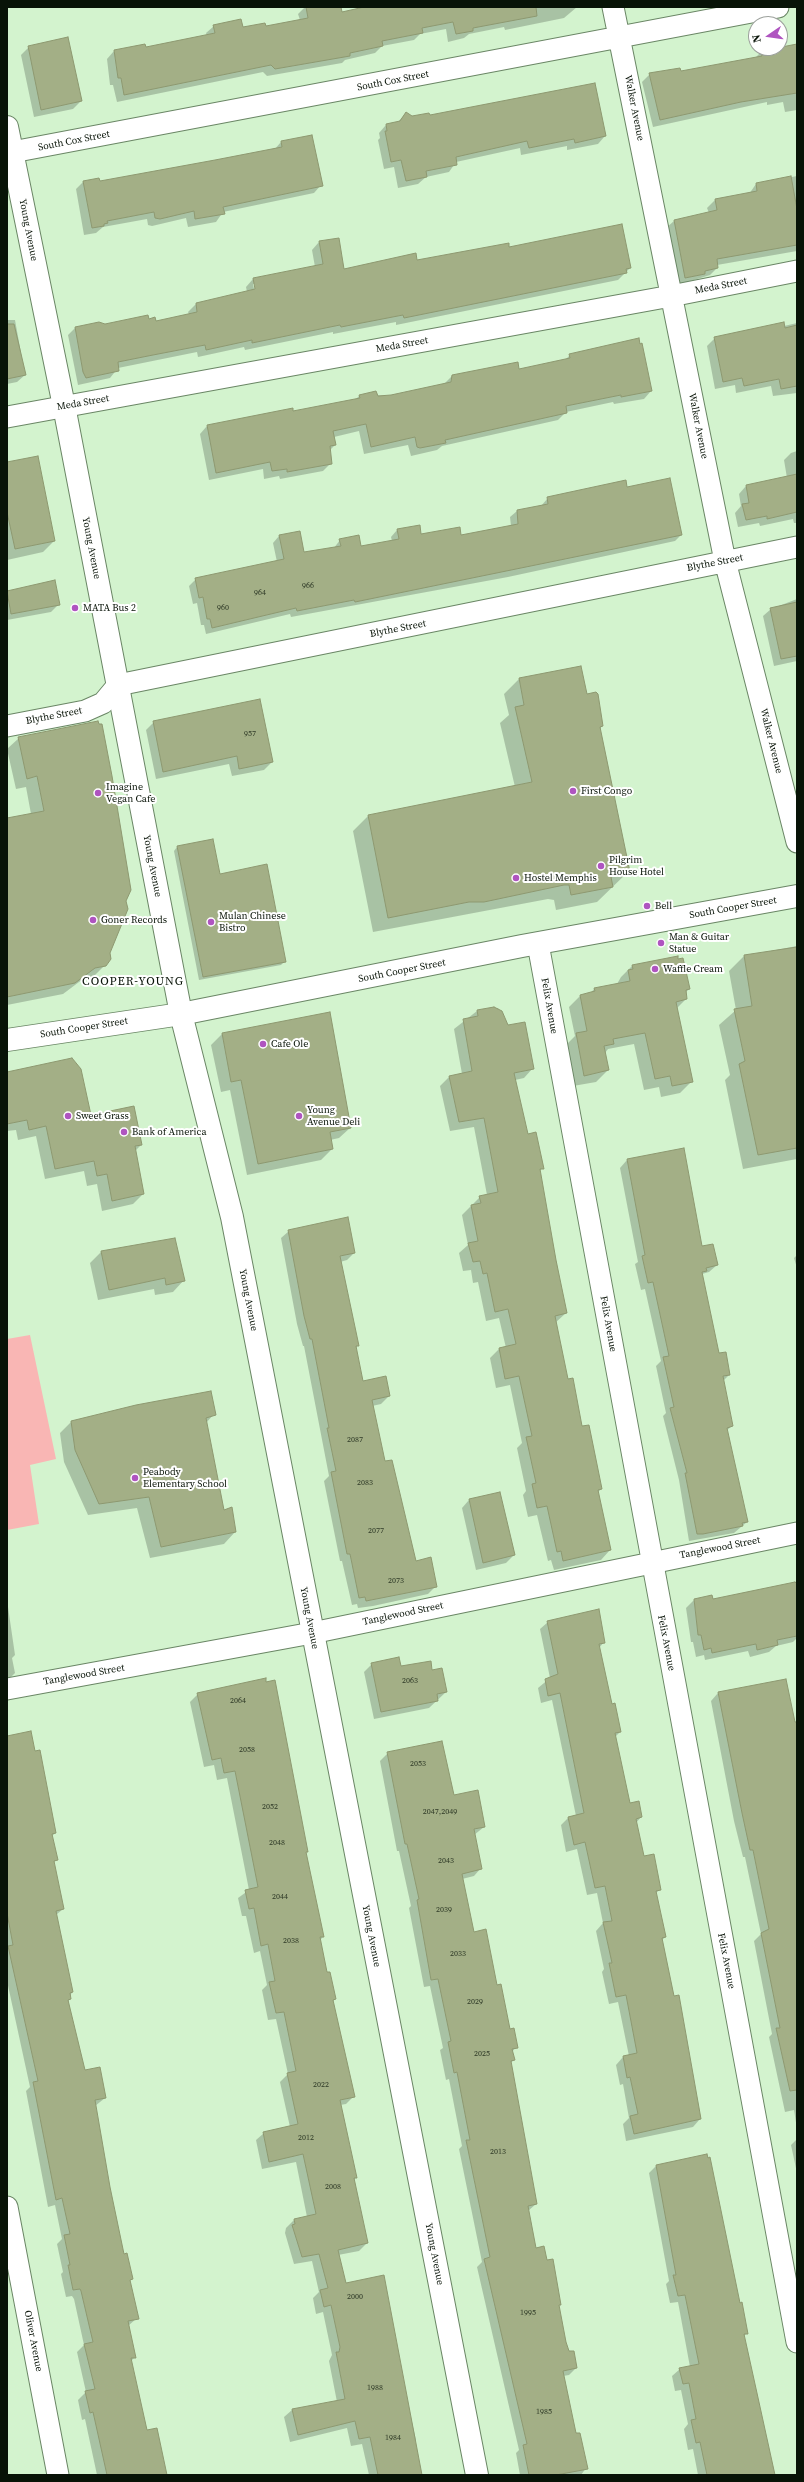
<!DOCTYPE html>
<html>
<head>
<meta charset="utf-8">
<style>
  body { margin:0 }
  #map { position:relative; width:804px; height:2482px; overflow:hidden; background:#d3f3ce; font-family:"Source Serif 4",serif }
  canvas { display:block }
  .frame { position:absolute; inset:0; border:8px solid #081307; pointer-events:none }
  .north { position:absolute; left:748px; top:16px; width:40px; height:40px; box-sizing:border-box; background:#fff; border:1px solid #9ca19c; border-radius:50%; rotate:257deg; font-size:11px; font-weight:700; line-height:16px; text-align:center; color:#081307 }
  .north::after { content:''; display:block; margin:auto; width:14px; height:18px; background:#af54c0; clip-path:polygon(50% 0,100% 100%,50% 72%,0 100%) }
</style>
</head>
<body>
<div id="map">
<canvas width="804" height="2482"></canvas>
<div class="frame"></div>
<div class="north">N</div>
</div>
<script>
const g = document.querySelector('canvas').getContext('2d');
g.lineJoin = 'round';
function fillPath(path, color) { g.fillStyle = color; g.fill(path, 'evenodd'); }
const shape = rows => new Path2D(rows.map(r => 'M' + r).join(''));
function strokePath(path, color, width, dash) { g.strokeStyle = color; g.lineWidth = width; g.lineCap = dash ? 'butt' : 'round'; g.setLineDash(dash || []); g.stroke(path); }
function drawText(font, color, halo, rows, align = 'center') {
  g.font = font + ' "Source Serif 4",serif'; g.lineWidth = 4; g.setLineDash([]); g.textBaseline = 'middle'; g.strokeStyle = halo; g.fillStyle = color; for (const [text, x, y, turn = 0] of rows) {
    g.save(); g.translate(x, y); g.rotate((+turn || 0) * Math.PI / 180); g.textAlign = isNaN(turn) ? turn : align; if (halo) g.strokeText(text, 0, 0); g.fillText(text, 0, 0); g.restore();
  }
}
fillPath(shape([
  [30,1335,56,1459,30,1465,39,1524,7,1530,7,1339]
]), '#f9b6b4');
fillPath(shape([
  [305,7,340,7,341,13,369,7,577,7,564,18,505,30,504,27,469,34,464,38,448,42,446,29,420,34,414,40,382,46,375,53,345,60,342,63,267,76,263,72,117,102,113,85,110,85,107,59,114,51,145,48,207,36,206,33,214,26,242,28,265,27,300,20,298,14],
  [797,45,797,110,785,112,783,102,767,105,767,102,653,127,642,82,650,74,680,72,755,58,762,51],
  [29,47,81,101,73,109,34,117,21,55],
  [406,113,412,117,429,116,605,136,598,144,567,150,567,146,521,155,520,148,456,162,449,172,426,177,418,184,398,188,394,167,384,169,378,140,380,138,379,133,386,125,397,123],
  [281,142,321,185,314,193,223,212,216,222,188,227,186,218,152,226,148,225,147,219,103,227,96,233,84,235,76,189,83,182,99,182,274,150],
  [797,176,797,251,717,265,717,268,710,275,678,285,666,228,674,221,709,213,707,208,715,200,749,194,756,184],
  [319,242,343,270,508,248,630,268,618,280,396,325,396,322,333,334,333,332,245,350,244,347,198,357,197,352,118,368,110,378,78,385,68,335,75,328,148,320,155,322,189,314,188,312,196,304,247,292,246,287,253,279,315,267,312,250],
  [253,284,255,284,257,293,255,294],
  [7,320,15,320,25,375,17,382,7,384],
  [783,323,784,326,797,323,797,393,773,396,771,386,736,393,735,385,715,389,707,346,715,338],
  [570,355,651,391,644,399,614,404,613,402,566,412,558,420,442,446,437,450,411,456,408,445,364,454,359,431,334,437,335,445,329,451,331,463,323,471,280,479,279,476,264,479,263,469,209,480,200,434,207,426,292,409,293,412,355,400,360,395,391,396,444,384,452,376,519,370,565,360],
  [797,451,797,523,794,523,793,519,760,526,759,523,738,527,735,513,741,506,739,494,746,486,787,478,784,460,791,453],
  [7,463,54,541,43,552,7,560],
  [626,488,681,535,675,541,508,577,291,617,290,614,206,634,204,625,201,625,197,603,193,604,189,586,196,579,277,562,273,543,279,536,303,553,334,548,340,540,360,547,392,541,391,537,397,530,421,535,460,537,511,526,510,517,517,511,541,506,548,498],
  [54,582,59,604,51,612,7,620,7,592],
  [797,599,797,661,774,666,763,616,771,609],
  [519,679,586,695,602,726,600,729,629,871,597,902,556,910,554,900,548,899,373,932,353,831,368,816,515,787,500,723,509,715,504,694],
  [154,722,272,762,264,770,232,776,229,764,156,779,146,730],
  [19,738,125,901,105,965,93,977,83,979,63,994,7,1005,7,819,31,814,26,787,16,789,7,749],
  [177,847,285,961,281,965,199,980,174,851],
  [797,946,797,1159,743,1169,725,1080,730,1075,719,1025,736,1010,729,971,744,956],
  [632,966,689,989,685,993,686,999,676,1009,692,1081,680,1093,661,1097,659,1087,644,1090,634,1044,608,1049,605,1053,608,1070,596,1082,573,1086,565,1046,575,1036,569,1007,580,996,590,994,594,989,617,984,621,977],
  [498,1008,533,1068,524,1078,515,1080,527,1135,543,1168,539,1171,566,1313,555,1323,567,1380,601,1489,598,1492,610,1550,601,1560,554,1570,551,1560,548,1561,537,1515,528,1517,523,1495,526,1491,517,1448,522,1443,510,1385,496,1388,490,1358,499,1349,506,1348,499,1318,486,1321,478,1282,473,1283,471,1270,463,1271,459,1253,468,1245,462,1215,480,1197,487,1195,474,1127,450,1131,440,1086,450,1076,462,1074,454,1029,477,1011],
  [329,1013,350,1128,339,1138,330,1140,332,1149,321,1160,247,1175,230,1090,221,1092,211,1045,222,1034],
  [7,1073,141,1145,135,1151,143,1194,133,1204,102,1211,97,1184,87,1186,84,1171,45,1179,36,1136,18,1140,16,1130,7,1131],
  [627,1160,717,1265,709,1272,702,1274,718,1354,729,1375,723,1381,732,1426,726,1431,747,1522,734,1533,689,1541,679,1480,663,1416,666,1413,656,1366,661,1361,645,1289,641,1290,635,1264,638,1262,620,1168],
  [289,1231,354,1253,347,1260,340,1262,358,1345,356,1348,362,1382,389,1396,381,1404,372,1406,384,1463,415,1562,436,1586,428,1594,373,1606,358,1608,357,1604,352,1605,342,1561,340,1561,324,1481,329,1476,304,1346,303,1346,297,1324,281,1238],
  [174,1239,184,1280,173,1292,155,1295,154,1289,98,1300,90,1263,101,1252],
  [797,1255,797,1268,794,1258],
  [214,1414,206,1423,223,1511,235,1532,224,1544,150,1558,137,1508,88,1515,64,1462,60,1433,72,1421],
  [469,1500,514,1555,506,1563,476,1570,462,1508],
  [797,1582,797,1638,793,1642,776,1646,769,1652,750,1657,748,1651,705,1660,704,1655,696,1657,693,1642,691,1642,686,1608,694,1600,712,1596,712,1600],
  [7,1600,15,1655,12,1658,15,1673,7,1681],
  [548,1622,604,1642,599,1648,611,1705,620,1732,615,1737,629,1804,641,1817,636,1823,643,1857,660,1889,655,1894,665,1937,662,1940,700,2119,693,2127,626,2141,623,2124,629,2118,623,2084,620,2085,616,2065,623,2057,629,2056,618,2002,609,2004,602,1972,604,1969,596,1931,603,1923,597,1893,587,1895,577,1849,566,1852,561,1825,568,1818,576,1816,552,1700,541,1703,538,1688,550,1678,540,1629],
  [372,1664,431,1671,446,1692,429,1708,374,1719,364,1672],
  [718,1693,797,1733,797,2129,794,2110,785,2112,769,2037,772,2034,754,1941,761,1934,745,1857,743,1857,734,1821,711,1701],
  [198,1694,307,1851,305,1853,323,1937,320,1940,327,1974,335,1999,332,2002,354,2096,346,2104,340,2105,356,2177,354,2180,367,2243,359,2251,338,2255,345,2284,387,2309,416,2440,414,2442,421,2475,369,2475,362,2444,351,2446,347,2428,290,2442,284,2417,292,2410,337,2402,329,2361,332,2355,323,2312,316,2314,313,2298,319,2292,312,2261,294,2264,285,2233,286,2228,294,2220,307,2217,296,2162,262,2169,256,2140,264,2133,290,2127,280,2082,288,2074,276,2019,268,2020,262,1990,267,1985,260,1951,254,1953,246,1916,242,1916,238,1898,249,1890,227,1778,217,1780,214,1765,204,1767,190,1702],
  [7,1734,55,1833,52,1836,57,1859,53,1863,63,1909,56,1915,72,1992,68,2002,84,2071,105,2098,95,2106,109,2188,123,2255,132,2279,129,2281,137,2318,128,2326,135,2357,131,2361,146,2431,166,2475,97,2475,85,2419,82,2420,78,2400,86,2392,77,2352,84,2345,74,2299,72,2296,66,2297,61,2274,63,2272,57,2244,62,2239,55,2205,48,2207,26,2091,30,2087,7,1981],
  [388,1753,453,1796,484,1827,474,1835,481,1868,474,1876,462,1879,473,1933,496,1986,516,2047,512,2052,514,2060,510,2063,536,2204,528,2211,536,2249,547,2261,560,2304,558,2306,568,2353,576,2368,569,2375,563,2376,576,2435,586,2468,581,2475,520,2475,516,2453,519,2450,477,2267,482,2262,459,2149,462,2146,449,2079,446,2080,440,2050,443,2048,430,1986,424,1987,409,1908,411,1906,399,1851,397,1851,380,1761],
  [797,2139,797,2173,791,2145],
  [656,2166,739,2304,747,2333,743,2337,772,2475,698,2475,693,2449,688,2450,684,2429,688,2424,681,2390,675,2391,672,2376,680,2369,690,2367,678,2302,670,2303,666,2284,669,2281,649,2173]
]), '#0003');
const building = shape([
  [306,7,341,7,342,12,364,7,536,7,537,16,473,28,473,31,456,34,453,22,422,28,423,33,382,41,383,46,350,53,350,56,275,69,271,65,124,95,121,78,118,78,114,50,145,44,146,47,215,33,213,25,241,19,243,27,265,23,266,26,308,18,306,7],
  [68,37,82,101,41,110,28,46,68,37],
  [797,44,797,93,741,102,660,120,649,73,680,68,681,71,762,56,761,51,797,44],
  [595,83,606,136,575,143,574,139,529,148,527,141,456,157,457,165,426,171,427,177,406,181,401,160,391,162,385,131,387,131,386,124,400,121,406,112,412,116,429,113,430,115,595,83],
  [312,135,323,186,223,207,225,214,195,219,194,211,160,219,155,218,154,212,107,221,108,223,104,224,104,226,92,228,83,181,99,178,100,181,215,160,282,147,281,141,312,135],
  [791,176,797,209,797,245,717,259,718,268,705,271,705,274,685,278,674,220,717,210,715,199,757,191,756,183,791,176],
  [622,224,631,268,626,269,627,273,404,318,403,315,341,327,340,325,252,343,252,340,206,350,205,345,153,355,118,362,119,371,86,378,83,372,75,327,99,322,105,324,148,315,149,319,155,317,156,321,197,312,196,303,255,289,253,278,323,264,319,241,339,238,344,269,416,253,417,260,509,243,509,247,622,224],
  [784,322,785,328,797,325,797,386,781,389,779,379,744,386,742,378,723,382,714,337,784,322],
  [7,324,14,324,26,375,7,379,7,324],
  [639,338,640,344,642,343,652,391,621,397,621,395,566,406,567,413,445,440,446,443,420,448,417,447,415,437,371,447,366,424,333,431,336,445,330,446,332,464,287,472,287,469,272,471,270,462,216,473,207,425,293,408,293,411,360,398,359,395,376,391,378,396,391,395,451,382,452,375,518,362,519,369,570,358,569,354,639,338],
  [38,456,55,541,15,549,7,512,7,462,38,456],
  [797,474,797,512,767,519,767,516,746,520,742,504,749,503,746,485,797,474],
  [670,478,682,535,355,602,354,600,297,611,296,608,212,628,210,619,207,619,203,597,199,598,195,578,284,559,279,535,300,531,304,552,341,546,339,539,359,535,361,546,399,539,397,529,420,525,421,534,460,527,461,535,518,524,517,510,548,504,547,497,626,480,627,487,670,478],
  [55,580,60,605,11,614,7,591,55,580],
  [797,602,797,656,781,659,770,608,797,602],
  [581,666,587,694,596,692,598,694,603,726,600,727,630,872,611,877,613,887,571,895,569,885,564,885,484,902,469,902,388,918,368,815,532,782,515,707,524,705,519,678,581,666],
  [260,699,273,762,239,769,237,756,163,772,153,721,260,699],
  [98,721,99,724,102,724,112,776,131,890,126,901,128,909,110,953,111,959,106,966,95,968,75,983,7,997,7,818,44,811,37,776,27,779,18,737,98,721],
  [213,839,220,874,267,864,286,962,203,977,177,846,213,839],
  [797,947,797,1148,758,1155,739,1064,745,1061,734,1009,752,1006,744,955,797,947],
  [678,956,678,959,683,958,690,989,686,990,687,999,676,1002,693,1082,672,1086,670,1076,655,1079,645,1033,613,1039,614,1044,604,1046,609,1070,584,1076,576,1033,587,1031,580,995,591,992,595,991,594,988,630,981,628,970,633,969,632,965,678,956],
  [494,1007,502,1011,508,1025,525,1022,534,1069,514,1073,528,1134,536,1132,544,1169,540,1169,556,1260,567,1313,555,1316,568,1379,573,1378,582,1426,589,1425,602,1489,598,1490,611,1550,563,1561,561,1551,557,1552,547,1506,537,1508,532,1484,536,1483,526,1437,532,1436,519,1376,505,1379,499,1348,516,1344,508,1309,495,1312,487,1273,483,1274,480,1261,473,1262,468,1243,478,1241,471,1205,481,1203,479,1196,498,1192,484,1118,459,1122,449,1076,472,1071,463,1019,478,1016,477,1010,494,1007],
  [330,1012,351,1128,330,1132,333,1149,258,1164,241,1080,231,1082,222,1033,330,1012],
  [72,1058,81,1069,91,1115,134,1106,142,1145,135,1146,144,1194,112,1201,107,1174,97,1176,94,1161,55,1169,46,1126,29,1130,27,1120,7,1124,7,1072,72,1058],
  [684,1148,702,1246,713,1244,718,1265,706,1268,707,1271,702,1272,719,1353,726,1352,730,1375,723,1376,733,1426,727,1428,748,1522,742,1523,743,1526,703,1534,697,1534,685,1473,687,1473,670,1408,674,1407,663,1357,669,1356,653,1282,648,1283,642,1256,645,1255,627,1159,684,1148],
  [348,1217,355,1253,340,1256,359,1346,356,1346,363,1381,386,1376,390,1396,372,1400,385,1461,392,1460,416,1561,431,1557,437,1587,366,1601,365,1597,359,1598,350,1554,347,1554,331,1472,336,1471,327,1428,329,1428,312,1339,310,1339,304,1316,288,1230,348,1217],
  [175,1238,185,1281,166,1285,165,1278,109,1290,101,1251,175,1238],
  [211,1391,216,1415,206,1418,224,1510,232,1507,236,1532,161,1547,149,1497,99,1504,75,1450,71,1421,136,1405,211,1391],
  [500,1492,515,1555,483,1563,469,1499,500,1492],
  [795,1582,797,1584,797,1636,777,1640,778,1645,757,1650,756,1644,712,1653,711,1648,704,1650,701,1635,698,1635,694,1599,712,1595,713,1599,795,1582],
  [599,1609,605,1643,599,1644,612,1704,615,1703,621,1732,615,1733,630,1803,639,1801,642,1817,636,1819,644,1856,654,1854,661,1890,656,1891,666,1937,662,1938,674,1996,679,1995,701,2119,634,2134,630,2116,638,2114,630,2077,627,2078,623,2056,637,2053,626,1995,616,1997,609,1963,612,1963,603,1922,612,1921,605,1886,595,1888,585,1842,574,1845,568,1817,584,1813,560,1693,548,1696,545,1679,558,1674,547,1621,599,1609],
  [399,1657,401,1666,431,1661,432,1670,442,1668,447,1692,437,1694,438,1701,381,1712,371,1663,399,1657],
  [266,1678,266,1682,275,1680,308,1852,306,1852,324,1937,320,1937,327,1972,330,1972,336,1999,333,2000,355,2097,340,2100,357,2178,354,2178,368,2243,338,2250,346,2283,384,2275,422,2475,378,2475,370,2437,359,2439,355,2421,298,2435,292,2409,345,2399,336,2352,339,2352,340,2347,331,2305,324,2307,320,2290,328,2288,319,2254,302,2257,292,2225,295,2224,294,2219,316,2214,303,2154,269,2162,263,2132,298,2124,287,2073,296,2071,284,2012,276,2013,269,1982,275,1981,268,1944,261,1946,254,1908,249,1909,245,1890,258,1887,235,1771,224,1773,221,1758,212,1760,197,1693,266,1678],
  [786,1679,795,1722,797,1722,797,2090,790,2091,776,2028,780,2028,761,1933,769,1929,753,1850,750,1850,742,1813,718,1692,786,1679],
  [31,1731,35,1751,40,1750,56,1833,52,1834,58,1860,54,1861,64,1909,56,1911,73,1992,70,1993,71,1999,68,2000,85,2070,100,2067,106,2098,95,2100,110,2187,124,2254,127,2253,133,2279,130,2280,139,2319,128,2321,136,2358,131,2358,147,2430,157,2428,167,2475,107,2475,93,2412,90,2413,85,2391,95,2389,84,2344,93,2342,81,2291,80,2289,73,2290,68,2265,70,2265,64,2235,70,2234,62,2198,56,2200,33,2082,38,2081,8,1946,13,1945,7,1913,7,1736,31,1731],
  [442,1741,454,1795,478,1790,485,1827,474,1829,482,1869,462,1874,474,1932,486,1929,497,1985,501,1984,510,2029,514,2028,518,2048,512,2049,515,2060,511,2061,537,2204,528,2206,536,2248,544,2246,547,2260,553,2259,561,2305,559,2305,566,2342,569,2351,574,2351,577,2368,563,2371,576,2433,580,2433,588,2469,556,2475,529,2475,523,2445,527,2444,484,2259,490,2257,466,2140,470,2140,457,2072,454,2073,448,2042,451,2041,438,1979,431,1980,417,1900,419,1899,407,1844,405,1844,387,1752,442,1741],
  [707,2154,708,2158,710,2157,740,2303,742,2302,748,2334,744,2334,775,2475,707,2475,700,2442,696,2443,691,2420,696,2419,689,2383,683,2384,679,2368,699,2364,685,2295,678,2296,673,2275,676,2275,656,2165,707,2154]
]);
fillPath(building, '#a3af86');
strokePath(building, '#8d9870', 1);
const minor = shape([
  [613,7,725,561,797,842],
  [7,153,778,7],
  [7,417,671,296,797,271],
  [7,726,85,711,103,703,118,685,797,547],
  [538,944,797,2342],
  [7,1689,312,1633,797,1533],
  [7,2207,58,2475]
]);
const tertiary = shape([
  [7,127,64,406,181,1014,232,1217,477,2475]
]);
const secondary = shape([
  [7,1040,181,1014,522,946,797,896]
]);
strokePath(minor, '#6a8665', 23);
strokePath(tertiary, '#6a8665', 24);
strokePath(secondary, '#6a8665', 24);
strokePath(minor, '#fff', 21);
strokePath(tertiary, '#fff', 22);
strokePath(secondary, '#fff', 22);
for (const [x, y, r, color] of [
  [75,608,4,"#af54c0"],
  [573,791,4,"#af54c0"],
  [98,793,4,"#af54c0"],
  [601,866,4,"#af54c0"],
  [516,878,4,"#af54c0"],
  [647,906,4,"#af54c0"],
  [93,920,4,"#af54c0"],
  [211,922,4,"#af54c0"],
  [661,943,4,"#af54c0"],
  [655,969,4,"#af54c0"],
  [263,1044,4,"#af54c0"],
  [68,1116,4,"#af54c0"],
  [299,1116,4,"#af54c0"],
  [124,1132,4,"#af54c0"],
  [135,1478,4,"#af54c0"]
]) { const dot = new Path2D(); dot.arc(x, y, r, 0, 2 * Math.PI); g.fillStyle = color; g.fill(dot); strokePath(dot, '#fff', 1.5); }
drawText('8px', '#2f3a27', null, [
  ["966",308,586],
  ["964",260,593],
  ["960",223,608],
  ["957",250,734],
  ["2087",355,1440],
  ["2083",365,1483],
  ["2077",376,1531],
  ["2073",396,1581],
  ["2063",410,1681],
  ["2064",238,1701],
  ["2058",247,1750],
  ["2053",418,1764],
  ["2052",270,1807],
  ["2047,2049",440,1812],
  ["2048",277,1843],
  ["2043",446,1861],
  ["2044",280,1897],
  ["2039",444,1910],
  ["2038",291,1941],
  ["2033",458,1954],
  ["2029",475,2002],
  ["2025",482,2054],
  ["2022",321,2085],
  ["2012",306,2138],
  ["2013",498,2152],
  ["2008",333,2187],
  ["2000",355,2297],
  ["1995",528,2313],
  ["1988",375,2388],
  ["1985",544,2412],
  ["1984",393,2438]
]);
drawText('10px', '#081307', '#fff', [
  ["South Cox Street",393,81,-11],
  ["Walker Avenue",634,108,79],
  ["South Cox Street",74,141,-11],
  ["Young Avenue",28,230,79],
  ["Meda Street",721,286,-11],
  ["Meda Street",402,345,-10],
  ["Meda Street",83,403,-10],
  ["Walker Avenue",698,426,79],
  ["Young Avenue",91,548,79],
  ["Blythe Street",715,563,-11],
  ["Blythe Street",398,629,-11],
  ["Blythe Street",54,716,-11],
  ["Walker Avenue",771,741,76],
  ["Young Avenue",152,866,79],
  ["South Cooper Street",733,908,-10],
  ["South Cooper Street",402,971,-11],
  ["Felix Avenue",549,1006,80],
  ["South Cooper Street",84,1028,-9],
  ["Young Avenue",248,1300,79],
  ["Felix Avenue",608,1324,80],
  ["Tanglewood Street",720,1548,-11],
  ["Tanglewood Street",403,1614,-12],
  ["Young Avenue",309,1618,79],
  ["Felix Avenue",666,1643,79],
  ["Tanglewood Street",84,1675,-10],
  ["Young Avenue",371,1936,79],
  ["Felix Avenue",726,1961,79],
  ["Young Avenue",434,2254,79],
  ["Oliver Avenue",33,2341,79]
]);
drawText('10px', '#081307', '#fff', [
  ["MATA Bus 2",83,608],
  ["Imagine",106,787],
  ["Vegan Cafe",106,799],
  ["First Congo",581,791],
  ["Pilgrim",609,860],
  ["House Hotel",609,872],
  ["Hostel Memphis",524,878],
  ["Bell",655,906],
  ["Mulan Chinese",219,916],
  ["Bistro",219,928],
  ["Goner Records",101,920],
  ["Man & Guitar",669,937],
  ["Statue",669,949],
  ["Waffle Cream",663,969],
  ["Cafe Ole",271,1044],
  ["Young",307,1110],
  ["Avenue Deli",307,1122],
  ["Sweet Grass",76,1116],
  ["Bank of America",132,1132],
  ["Peabody",143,1472],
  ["Elementary School",143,1484]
], 'left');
g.letterSpacing = '1px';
drawText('12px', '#081307', '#fff', [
  ["COOPER-YOUNG",133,982]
]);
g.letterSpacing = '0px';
</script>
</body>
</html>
